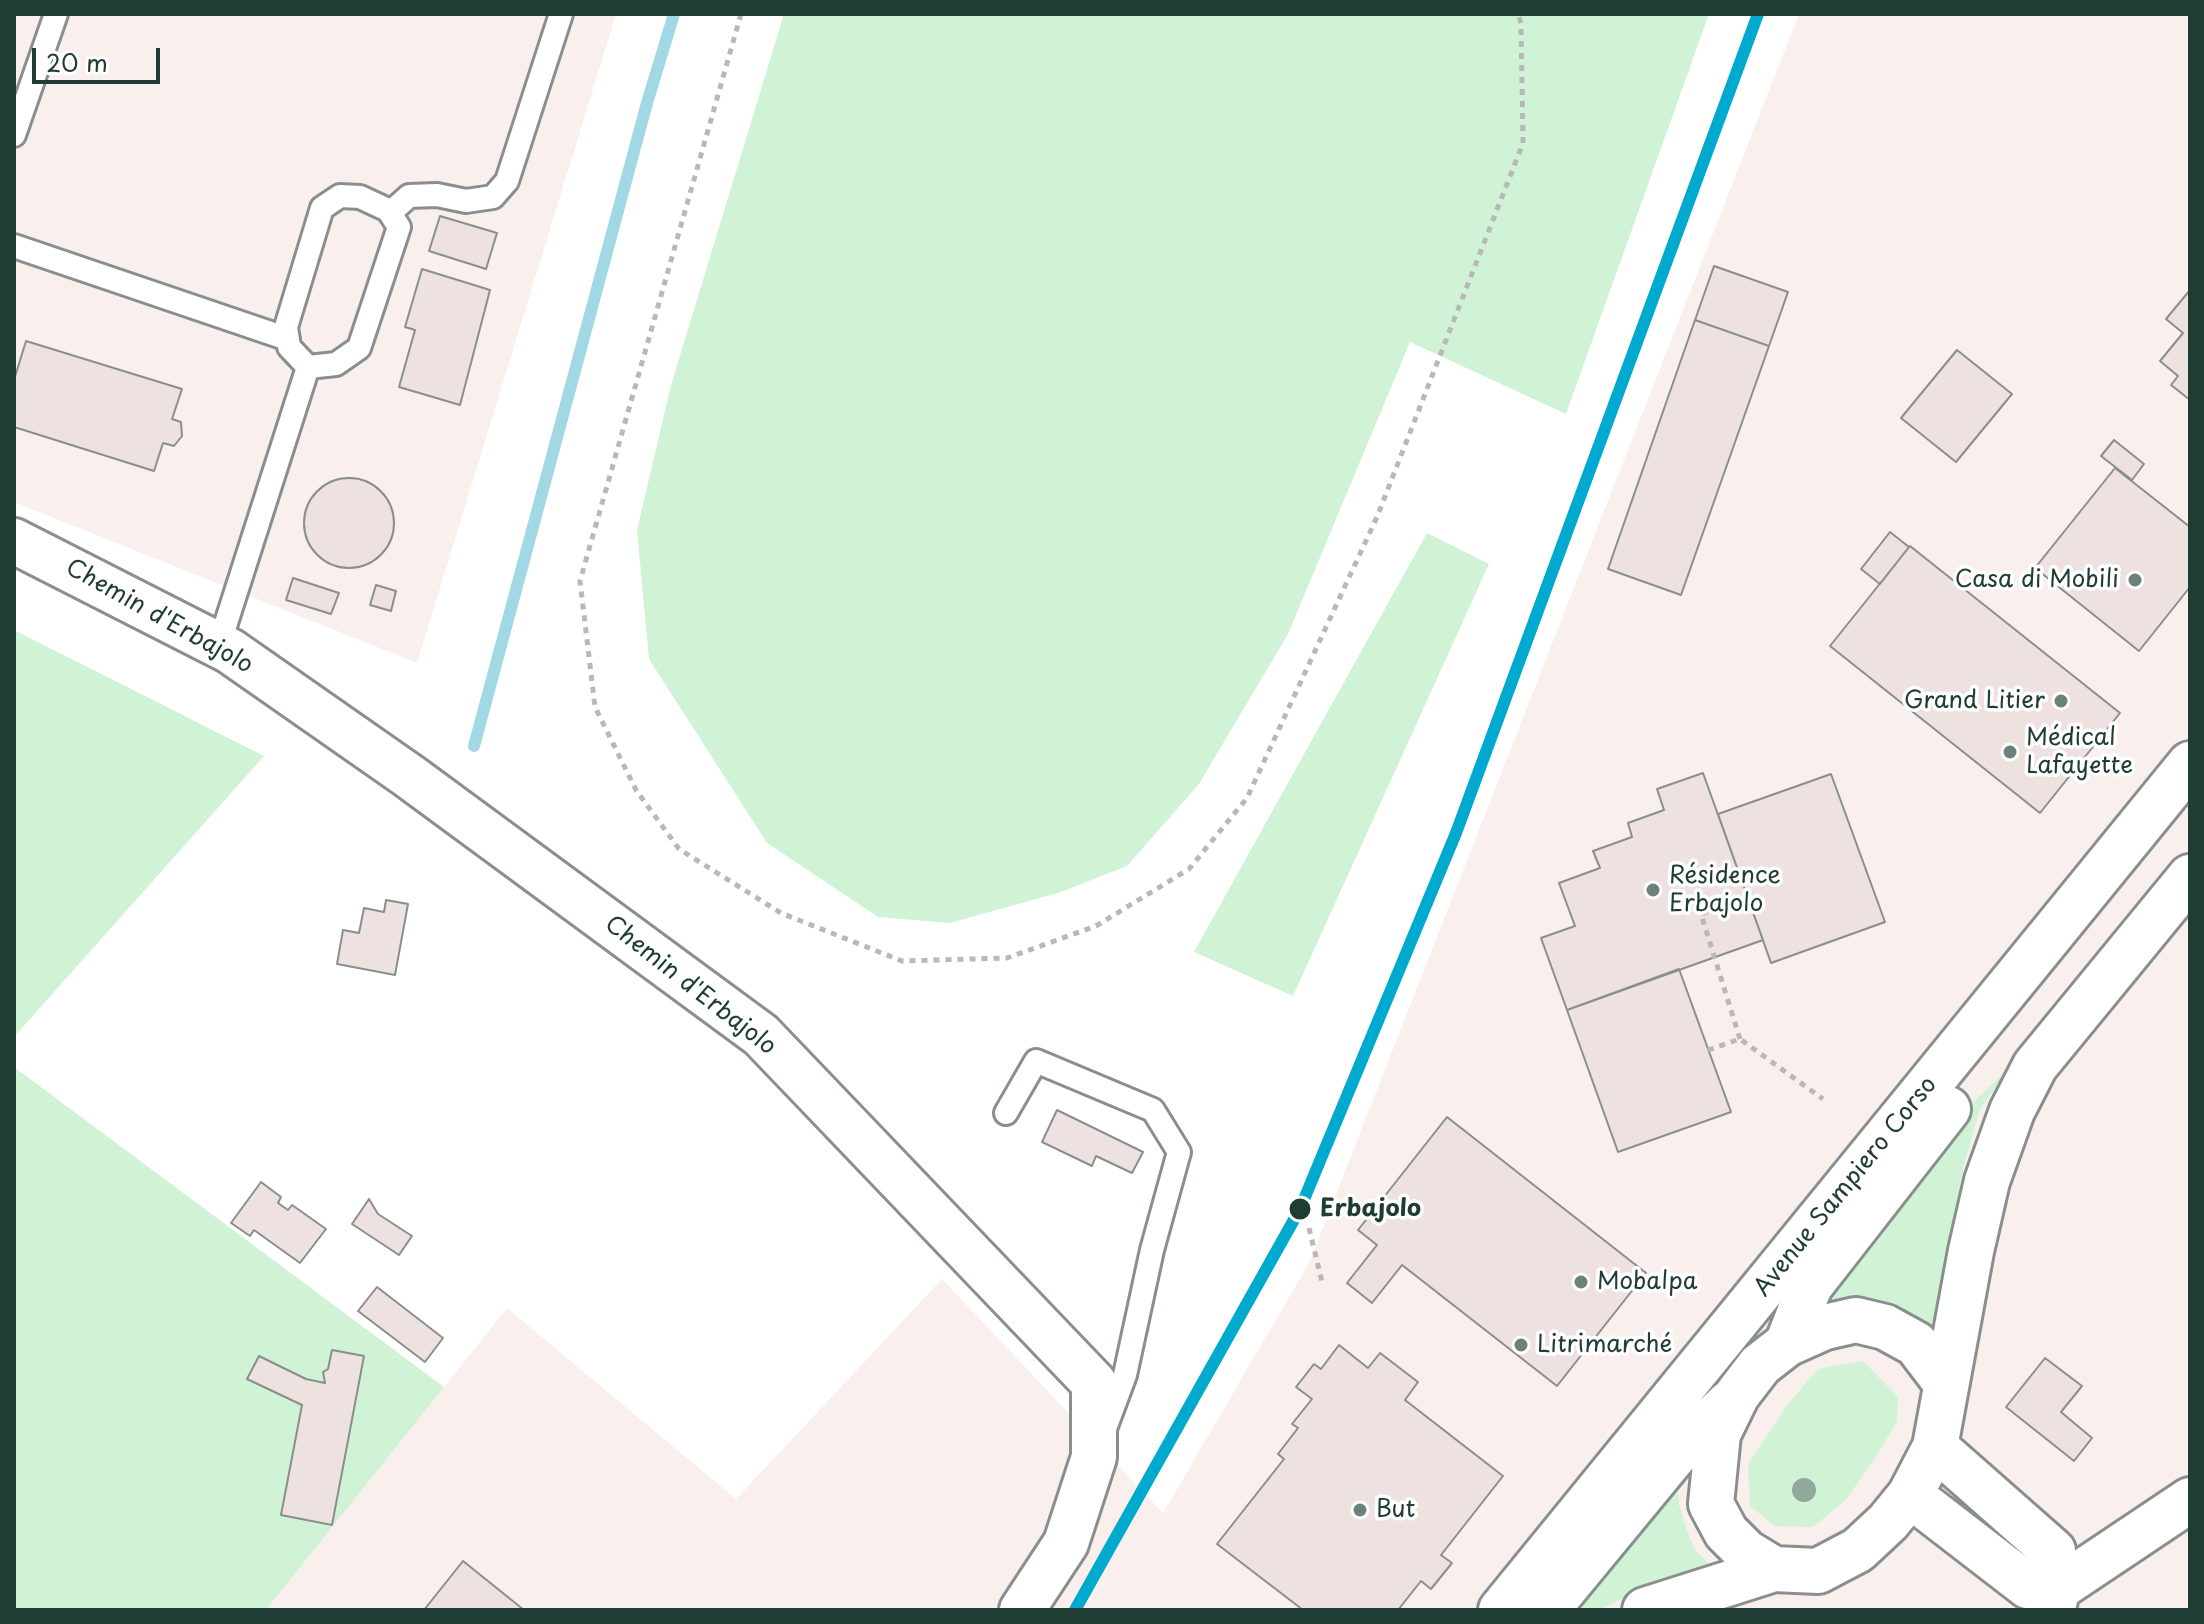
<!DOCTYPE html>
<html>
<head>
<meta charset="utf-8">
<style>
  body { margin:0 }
  #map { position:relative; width:2204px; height:1624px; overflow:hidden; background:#fff; font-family:"Playpen Sans",sans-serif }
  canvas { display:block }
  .frame { position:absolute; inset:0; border:16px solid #1f3d34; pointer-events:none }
  .scale { position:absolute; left:32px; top:48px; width:128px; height:36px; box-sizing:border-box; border:4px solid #1f3d34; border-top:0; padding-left:10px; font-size:24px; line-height:28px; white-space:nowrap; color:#1f3d34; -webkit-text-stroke:6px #fff; paint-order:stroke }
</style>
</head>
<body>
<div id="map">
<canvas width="2204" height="1624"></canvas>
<div class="frame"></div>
<div class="scale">20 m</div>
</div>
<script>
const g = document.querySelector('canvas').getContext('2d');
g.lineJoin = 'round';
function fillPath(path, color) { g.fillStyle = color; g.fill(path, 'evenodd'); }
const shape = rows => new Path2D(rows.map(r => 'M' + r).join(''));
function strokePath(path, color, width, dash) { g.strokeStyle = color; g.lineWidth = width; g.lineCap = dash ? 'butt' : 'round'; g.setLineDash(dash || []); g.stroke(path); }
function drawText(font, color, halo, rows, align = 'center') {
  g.font = font + ' "Playpen Sans",sans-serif'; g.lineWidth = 7; g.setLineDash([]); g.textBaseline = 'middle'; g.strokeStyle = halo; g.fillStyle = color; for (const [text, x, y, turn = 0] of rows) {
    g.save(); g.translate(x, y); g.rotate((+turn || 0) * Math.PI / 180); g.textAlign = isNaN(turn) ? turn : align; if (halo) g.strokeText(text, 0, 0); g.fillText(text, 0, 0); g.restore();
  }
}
fillPath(shape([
  [14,14,616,14,417,663,14,502],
  [1799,14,2190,14,2190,1610,266,1610,507,1308,736,1499,942,1279,1163,1513,1309,1263]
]), '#f9f0ee');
fillPath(shape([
  [784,14,1709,14,1566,414,1410,342,1288,634,1199,784,1127,866,1061,892,950,923,878,917,767,843,649,659,637,530,671,385],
  [1427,533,1489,564,1293,996,1194,952],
  [14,630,264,756,14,1037],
  [14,1067,444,1387,266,1610,14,1610],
  [2006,1071,1979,1111,1963,1169,1931,1343,1872,1304,1837,1302,1815,1308,1971,1104],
  [1863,1361,1898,1397,1897,1422,1875,1458,1845,1501,1813,1527,1775,1526,1750,1506,1748,1464,1788,1404,1818,1369],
  [1678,1480,1679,1505,1687,1530,1694,1548,1710,1565,1661,1579,1599,1610,1563,1610]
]), '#d0f3d5');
strokePath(shape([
  [474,746,647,103,674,14]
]), '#a2d8e4', 12);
const building = shape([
  [440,216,497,233,486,269,429,251,440,216],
  [1714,266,1788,292,1769,346,1695,320,1714,266],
  [422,269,490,290,460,405,399,387,415,330,405,327,422,269],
  [2190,290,2190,400,2171,385,2178,376,2160,361,2183,333,2166,319,2190,290],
  [1695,320,1769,346,1681,595,1608,569,1695,320],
  [26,341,182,389,172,419,181,422,182,436,174,446,163,443,154,471,14,427,14,380,26,341],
  [1957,350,2012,394,1956,462,1901,418,1957,350],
  [2114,440,2144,464,2132,480,2101,456,2114,440],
  [2115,468,2190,527,2190,587,2139,651,2035,568,2115,468],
  '304 523a45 45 0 1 1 90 0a45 45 0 1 1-90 0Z',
  [1890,532,1909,547,1880,584,1861,569,1890,532],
  [1910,546,2120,713,2040,813,1830,646,1910,546],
  [293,578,339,593,331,614,286,600,293,578],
  [376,585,396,591,391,611,370,605,376,585],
  [1703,773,1763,940,1567,1010,1541,938,1575,926,1559,883,1600,868,1593,851,1632,837,1628,823,1664,810,1657,789,1703,773],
  [1831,774,1885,922,1771,963,1718,814,1831,774],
  [386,900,408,904,395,975,337,964,343,930,359,933,364,908,384,912,386,900],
  [1679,969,1731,1112,1618,1152,1567,1010,1679,969],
  [1057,1110,1143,1152,1132,1173,1096,1156,1092,1166,1042,1142,1057,1110],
  [1447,1117,1646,1273,1557,1386,1402,1265,1372,1303,1347,1283,1377,1245,1358,1230,1447,1117],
  [261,1182,281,1197,278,1203,288,1210,292,1205,326,1229,300,1263,254,1230,250,1236,231,1223,261,1182],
  [369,1199,378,1214,412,1236,399,1255,352,1224,369,1199],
  [377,1287,443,1338,425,1362,358,1311,377,1287],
  [1339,1345,1368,1368,1380,1353,1418,1382,1405,1400,1503,1476,1441,1555,1452,1563,1431,1589,1421,1581,1398,1610,1303,1610,1217,1544,1284,1459,1278,1454,1298,1428,1292,1424,1312,1399,1296,1387,1314,1364,1321,1369,1339,1345],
  [332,1350,364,1356,332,1525,281,1515,302,1405,247,1379,259,1356,306,1379,325,1383,323,1372,328,1369,332,1350],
  [2045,1358,2082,1386,2061,1412,2092,1438,2074,1461,2006,1407,2045,1358],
  [463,1561,524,1610,424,1610,463,1561]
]);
fillPath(building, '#ede2e0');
strokePath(building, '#898f8d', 2);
const lane = shape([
  [14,135,56,14],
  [390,213,409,196,437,195,466,201,493,197,507,181,561,14],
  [14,246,288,339],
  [219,645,308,367,289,347,286,327,322,208,340,196,360,197,388,210,399,227,359,348,336,364,308,367],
  [1006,1113,1036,1061,1153,1110,1179,1152,1152,1250,1125,1375,1106,1426]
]);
const street = shape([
  [14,541,230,651,409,776,761,1035,1094,1383,1094,1457,1066,1543,1022,1610],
  [1935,1447,2053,1551,2057,1589,2053,1610],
  [1910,1495,2028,1586,2057,1589],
  [2057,1589,2190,1500]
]);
const primary = shape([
  [1787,1344,1810,1286,1948,1109],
  [1945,1382,1916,1344,1885,1327,1856,1320,1825,1327,1787,1344,1760,1365,1737,1395,1718,1434,1711,1504,1726,1532,1746,1552,1774,1569,1818,1571,1858,1550,1888,1522,1910,1495,1935,1447,1971,1251,1987,1181,2012,1111,2035,1066,2190,877],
  [1501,1610,2190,764],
  [1547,1610,1674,1456,1729,1403],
  [1645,1610,1774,1569]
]);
strokePath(lane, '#898f8d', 28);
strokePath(street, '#898f8d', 50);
strokePath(primary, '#898f8d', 50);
strokePath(shape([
  [741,14,580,581,595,707,636,790,679,849,781,913,902,961,1007,958,1096,926,1189,869,1247,798,1377,517,1523,143,1521,23,1518,14],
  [1740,1039,1701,914,1748,898],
  [1708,1050,1740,1039,1823,1099],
  [1309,1228,1322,1282]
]), '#b6b9b8', 5, [6, 6]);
strokePath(lane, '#fff', 22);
strokePath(street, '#fff', 44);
strokePath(primary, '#fff', 44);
strokePath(shape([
  [1075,1610,1300,1209,1456,833,1758,14]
]), '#00a9ce', 12);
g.fillStyle = '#93a89d';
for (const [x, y] of [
  [1804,1490]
]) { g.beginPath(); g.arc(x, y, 12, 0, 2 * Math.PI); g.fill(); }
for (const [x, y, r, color] of [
  [2135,580,8,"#6d817b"],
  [2061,701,8,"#6d817b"],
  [2010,752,8,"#6d817b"],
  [1653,890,8,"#6d817b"],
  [1300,1209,12,"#1f3d34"],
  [1581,1282,8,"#6d817b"],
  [1521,1345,8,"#6d817b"],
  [1360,1510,8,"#6d817b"]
]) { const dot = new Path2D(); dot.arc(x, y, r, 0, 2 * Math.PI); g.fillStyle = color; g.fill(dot); strokePath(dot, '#fff', 3); }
drawText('24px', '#1f3d34', '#fff', [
  ["Casa di Mobili",2119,580,"right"],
  ["Grand Litier",2045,701,"right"],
  ["Médical",2026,738],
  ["Lafayette",2026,766],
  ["Résidence",1669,876],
  ["Erbajolo",1669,904],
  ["Mobalpa",1597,1282],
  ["Litrimarché",1537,1345],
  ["But",1376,1510]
], 'left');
drawText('24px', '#1f3d34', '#fff', [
  ["Chemin d'Erbajolo",159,617,29],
  ["Chemin d'Erbajolo",690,986,38],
  ["Avenue Sampiero Corso",1846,1187,-51]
]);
drawText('bold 24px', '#1f3d34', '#fff', [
  ["Erbajolo",1320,1209]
], 'left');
</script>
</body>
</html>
